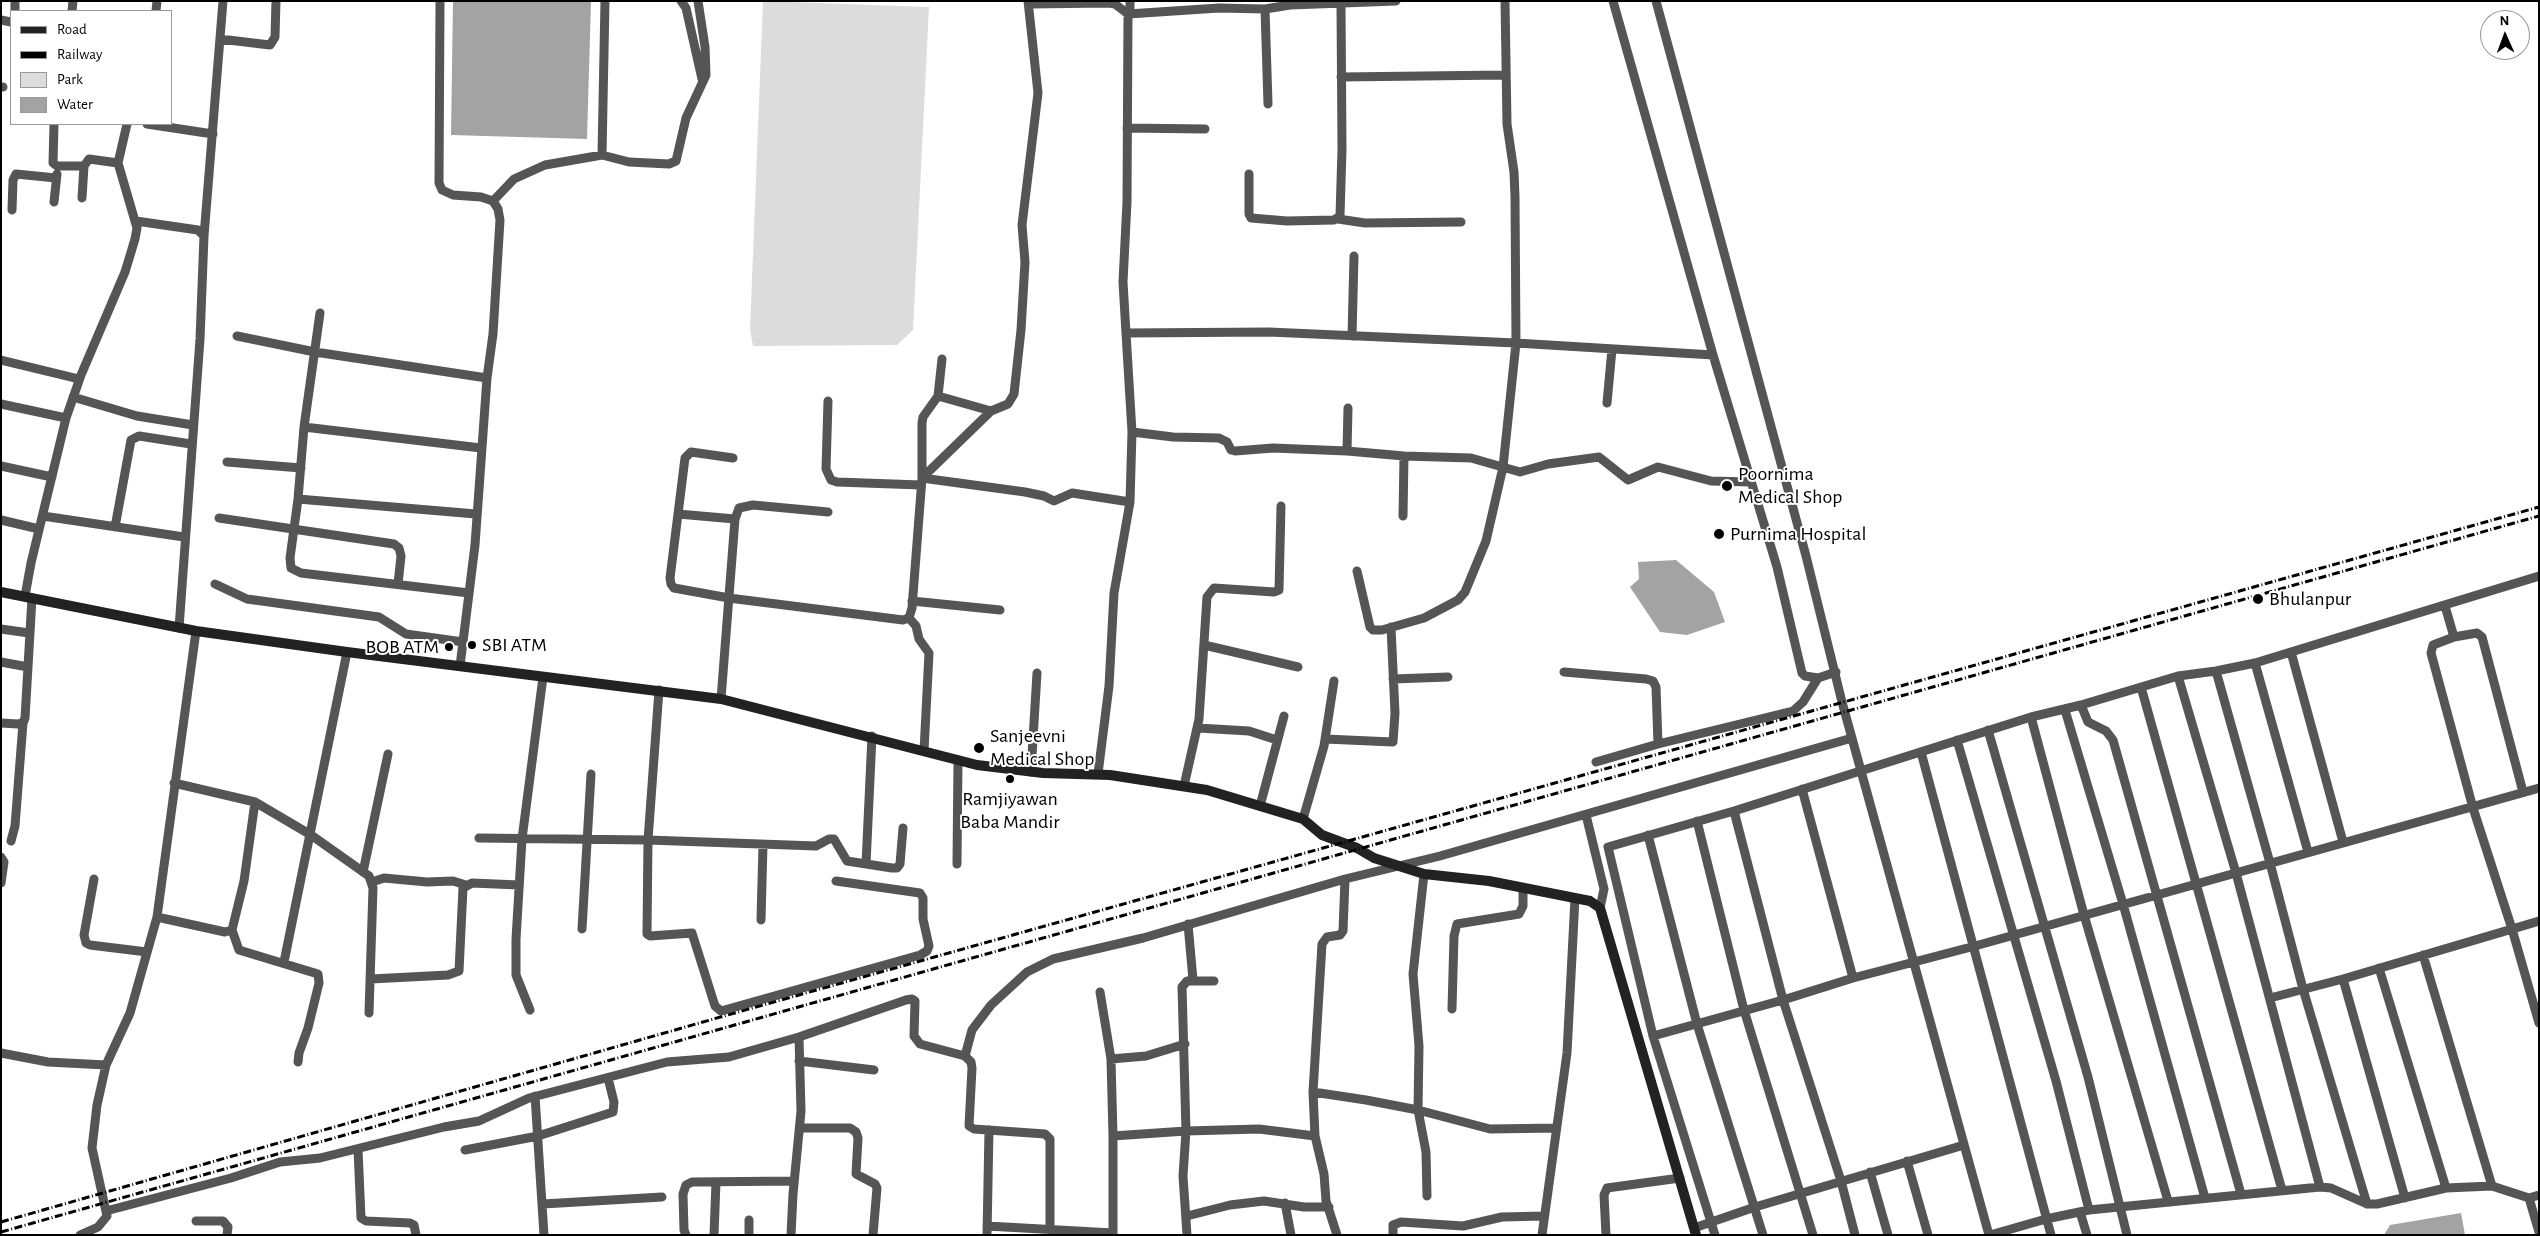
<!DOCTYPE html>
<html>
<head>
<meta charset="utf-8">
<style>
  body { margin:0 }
  #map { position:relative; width:2540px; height:1236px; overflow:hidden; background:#fff; font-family:"Alegreya Sans",sans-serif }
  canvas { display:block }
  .frame { position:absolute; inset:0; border:2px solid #000; pointer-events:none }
  .legend { position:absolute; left:10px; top:10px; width:162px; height:115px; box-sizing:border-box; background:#fff; border:1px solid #999; margin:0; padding:6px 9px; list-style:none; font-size:15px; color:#000 }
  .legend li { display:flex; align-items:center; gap:10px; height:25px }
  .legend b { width:25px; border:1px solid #999 }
  .north { position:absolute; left:2480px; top:10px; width:50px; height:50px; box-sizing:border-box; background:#fff; border:1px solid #999; border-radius:50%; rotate:358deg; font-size:14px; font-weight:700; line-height:20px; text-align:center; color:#000 }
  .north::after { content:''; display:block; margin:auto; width:18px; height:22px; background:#000; clip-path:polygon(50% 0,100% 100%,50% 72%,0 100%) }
</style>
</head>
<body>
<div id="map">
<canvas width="2540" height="1236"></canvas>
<div class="frame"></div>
<ul class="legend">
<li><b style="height:6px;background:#222"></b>Road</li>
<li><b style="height:6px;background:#000"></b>Railway</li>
<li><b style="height:14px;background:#dcdcdc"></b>Park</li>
<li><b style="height:14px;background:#a3a3a3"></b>Water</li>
</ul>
<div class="north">N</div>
</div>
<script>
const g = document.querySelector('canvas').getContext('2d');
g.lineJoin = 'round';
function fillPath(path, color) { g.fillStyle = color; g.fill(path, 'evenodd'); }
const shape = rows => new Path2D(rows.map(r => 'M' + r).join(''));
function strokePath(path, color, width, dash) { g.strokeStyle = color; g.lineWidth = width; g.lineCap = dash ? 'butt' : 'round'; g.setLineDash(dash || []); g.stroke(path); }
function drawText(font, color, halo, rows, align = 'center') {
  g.font = font + ' "Alegreya Sans",sans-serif'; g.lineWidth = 4; g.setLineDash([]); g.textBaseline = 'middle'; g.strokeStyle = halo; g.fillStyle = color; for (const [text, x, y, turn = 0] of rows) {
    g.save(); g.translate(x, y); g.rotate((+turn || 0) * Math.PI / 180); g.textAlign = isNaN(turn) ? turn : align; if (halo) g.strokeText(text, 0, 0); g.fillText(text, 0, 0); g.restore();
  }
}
fillPath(shape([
  [763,1,929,7,913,330,897,345,753,346,750,330]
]), '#dcdcdc');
fillPath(shape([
  [453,1,591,1,587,139,451,135],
  [1676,560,1714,592,1725,622,1687,635,1660,632,1630,587,1639,579,1638,562],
  [2461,1213,2465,1235,2384,1235,2390,1225]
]), '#a3a3a3');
strokePath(shape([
  [440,1,439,183,442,190,453,195,481,197,493,201,498,209,500,220,493,334,487,378,475,545,460,666],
  [681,1,686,8,702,79],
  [1613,1,1713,355,1777,567,1802,673,1805,676,1818,678,1836,672],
  [1656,1,1806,556,1842,702,1989,1235],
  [1029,4,1109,3,1115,4,1128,14,1219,8,1265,9,1290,5,1396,1],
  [1265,9,1268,104],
  [15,11,15,1],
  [72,11,73,1],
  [156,11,157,1],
  [1130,14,1130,1],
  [1,20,11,22],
  [220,39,270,45,275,37,276,1],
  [1341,77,1505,75],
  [1,87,3,87],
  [54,124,53,163,57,166,84,166],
  [147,124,213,134],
  [1127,128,1205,129],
  [602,155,605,1],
  [1249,174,1249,214,1251,218,1287,221,1334,220,1340,216,1342,149,1341,5],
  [82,198,84,166,89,159,118,163],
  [493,201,514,179,545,165,602,155,629,162,669,164,676,161,686,118,706,75,705,47,698,1],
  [54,202,57,174],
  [12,210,13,180,16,174,56,178],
  [1338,219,1365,223,1461,222],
  [136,221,198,230,204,236,200,339,179,628],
  [204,236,223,1],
  [320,313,304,427,298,499,290,558,291,568,301,573,469,593],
  [1126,333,1123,282,1127,202,1128,14],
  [237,336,315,352,487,378],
  [1352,336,1354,256],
  [1,360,79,379],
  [938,396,991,411,1008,404,1014,394,1021,330,1025,262,1022,225,1038,93,1028,1],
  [73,397,137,416,193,425],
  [828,401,826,469,831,480,837,482,921,485],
  [1607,403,1612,349],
  [1,404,66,418],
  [1348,408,1347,451,1404,456,1471,458,1520,472,1548,464,1599,457,1628,480,1658,467,1711,481,1751,482],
  [304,427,481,448],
  [1132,432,1173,437,1219,438,1227,442,1231,450,1235,451,1273,448,1347,451],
  [733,458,691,452,685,458,670,578,671,584,674,588,729,598,903,620,909,618,912,608,922,478,922,423,923,417,938,396,942,359],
  [227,462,301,468],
  [1,466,52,477],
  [922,478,1025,492,1044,496,1054,501,1072,493,1130,502,1132,432,1126,333,1269,332,1516,343,1713,355],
  [922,478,991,411],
  [298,499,476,514],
  [678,514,735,519],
  [43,516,184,537],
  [1403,516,1404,456],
  [219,518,394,544,399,548,401,556,398,584],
  [1,520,39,529],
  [115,527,131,440,139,436,191,444],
  [1357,571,1370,627,1373,630,1382,630,1424,618,1458,600,1465,592,1486,541,1503,467,1516,343,1515,197,1514,172,1507,124,1505,1],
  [215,584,247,599,379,617,406,634,463,642],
  [25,596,31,563,66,418,81,375,125,272,135,239,137,228,118,163,127,124],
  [912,601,1000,610],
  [2445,606,2454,637,2477,633,2482,637,2523,792],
  [909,618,916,626,919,639,929,653,924,751],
  [1,629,29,633],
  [2454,637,2433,645,2431,653,2473,808,2512,929,2539,1023],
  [1204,645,1298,667],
  [2291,652,2343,842],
  [1,662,28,667],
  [2255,663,2308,852],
  [2216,671,2270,863,2303,989,2367,1204],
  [1564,672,1646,679,1653,681,1656,687,1658,744],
  [2178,676,2236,873,2320,1187],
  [1393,679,1448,677],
  [2141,687,2282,1190],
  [659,690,648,840,647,934,650,936,692,933,715,1006,721,1011,920,955,927,951,929,946,923,919,923,898,920,893,836,881],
  [721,699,735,519,739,508,753,505,828,512],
  [2081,705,2088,722,2106,731,2113,740,2241,1194],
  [2065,710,2123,904,2205,1198],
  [2031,717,2084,915,2168,1201],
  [1,723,18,724,23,723,25,718,32,598],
  [1198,728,1249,731,1277,740],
  [1988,730,2088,1077,2127,1235],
  [1325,739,1393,742,1395,713,1391,627],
  [1957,740,2056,1081,2089,1210],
  [1921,752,2051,1235],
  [1596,762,1658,744,1793,711,1803,702,1818,678],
  [1031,772,1037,673],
  [1098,774,1109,686,1114,593,1130,502],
  [174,783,255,802,311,835,369,876,373,888,369,1013],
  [1184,786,1199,719,1207,597,1214,588,1274,592,1279,590,1281,506],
  [1802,789,1853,978],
  [1260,806,1284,716],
  [1734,811,1783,1000,1841,1181,1855,1235],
  [1586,815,1604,889,1600,908],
  [1303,819,1324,746,1334,681],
  [1697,821,1744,1010,1813,1235],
  [1648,835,1697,1024,1763,1235],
  [479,838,648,840,816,846,829,839,834,839,847,861,892,868,897,868,900,864,903,828],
  [11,841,15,826,23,723],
  [1,857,4,862,1,883],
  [866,864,872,736],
  [957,864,958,760],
  [363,872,388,754],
  [1424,874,1413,974,1419,1046,1418,1110,1426,1152,1427,1196],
  [94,879,84,935,86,943,90,945,147,952],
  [372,882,384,878,427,882,453,881,466,885],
  [157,917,225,932,232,930,244,881,255,802],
  [761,920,763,845],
  [1188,924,1193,980],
  [582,929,591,774],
  [232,930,239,950,318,974,319,983,308,1028,299,1053,298,1062],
  [2423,955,2492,1186],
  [284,962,347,652],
  [2379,968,2446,1188],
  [371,979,448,975,459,971,463,888,472,883,519,885],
  [2343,979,2405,1198],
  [1214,981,1187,981,1182,987,1186,1131,1259,1129,1315,1136],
  [1100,992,1111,1059],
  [2270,998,2343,979,2539,921],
  [1452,1009,1454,936,1457,924,1519,914,1523,906,1523,888],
  [530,1010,516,975,516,939,522,839,543,677],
  [1653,1036,1783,1000,1853,978,1975,946,2539,788],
  [1185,1044,1146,1056,1111,1059,1113,1136,1186,1131,1183,1176,1187,1235],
  [1,1053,48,1062,106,1065],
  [965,1056,971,1062,972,1068,969,1126,974,1129,1045,1134,1050,1139,1050,1235],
  [799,1061,874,1070],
  [1313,1092,1366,1100,1418,1110,1490,1129,1556,1128],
  [535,1096,544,1235],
  [800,1128,850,1128,856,1132,858,1138,856,1174,875,1184,877,1188,873,1235],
  [358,1149,361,1218,366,1221,410,1223,414,1225,416,1235],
  [465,1150,538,1136,613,1112,614,1102,608,1078],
  [1907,1161,1928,1235],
  [1870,1172,1888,1235],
  [2539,1195,2529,1198,2539,1232],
  [1285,1203,1291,1235],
  [543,1204,662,1197],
  [106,1211,231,1178,280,1162,320,1158,444,1127,479,1121,529,1098,667,1062,729,1057,799,1037,906,1000,912,999,915,1001,914,1036,920,1044,965,1056,972,1030,991,1005,1027,972,1053,959,1143,938,1345,879,1440,856,1852,738],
  [2080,1212,2087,1235],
  [1187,1216,1230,1205,1264,1201,1304,1207,1329,1207],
  [196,1221,223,1221,228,1227,227,1235],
  [987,1226,1113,1233],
  [1694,1228,1755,1207,1964,1145],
  [80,1235,98,1227,107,1216,92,1148,97,1105,106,1065,130,1013,157,917,196,631],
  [686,1235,684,1230,683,1194,686,1185,692,1182,794,1181],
  [714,1235,716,1182],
  [749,1235,749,1220],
  [791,1235,793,1194,801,1111,799,1037],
  [987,1235,989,1130],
  [1113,1235,1113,1136],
  [1337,1235,1326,1201,1324,1174,1315,1136,1313,1092,1322,944,1327,937,1340,935,1343,931,1345,879],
  [1393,1235,1393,1225,1401,1222,1463,1226,1502,1217,1543,1216],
  [1542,1235,1567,1053,1575,898],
  [1606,1235,1604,1195,1607,1188,1680,1178],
  [1715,1235,1653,1036,1608,847,1734,811,2031,717,2081,705,2178,676,2216,671,2255,663,2539,576],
  [1990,1235,2046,1219,2089,1210,2320,1187,2331,1188,2367,1204,2377,1204,2446,1188,2492,1186,2529,1198]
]), '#555', 9);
strokePath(shape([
  [1,592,196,631,347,652,721,699,977,765,1043,773,1110,775,1207,790,1303,819,1322,835,1357,848,1374,858,1424,874,1489,881,1590,901,1600,908,1696,1235]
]), '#222', 10);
strokePath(shape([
  [1,1222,724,1016,2539,507],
  [1,1232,2539,516]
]), '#000', 3, [8, 2.5, 1, 2.5]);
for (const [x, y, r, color] of [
  [1727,486,6,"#000"],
  [1719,534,6,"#000"],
  [2258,599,6,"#000"],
  [472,645,5,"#000"],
  [449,647,5,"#000"],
  [979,748,6,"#000"],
  [1010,779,5,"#000"]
]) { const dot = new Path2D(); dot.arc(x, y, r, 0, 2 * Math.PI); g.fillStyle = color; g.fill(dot); strokePath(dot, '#fff', 2); }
drawText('20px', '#000', '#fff', [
  ["Poornima",1738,474],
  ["Medical Shop",1738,497],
  ["Purnima Hospital",1730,534],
  ["Bhulanpur",2269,599],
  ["SBI ATM",482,645],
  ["BOB ATM",439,647,"right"],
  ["Sanjeevni",990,736],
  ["Medical Shop",990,759],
  ["Ramjiyawan",1010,799,"center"],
  ["Baba Mandir",1010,822,"center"]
], 'left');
</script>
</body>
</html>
